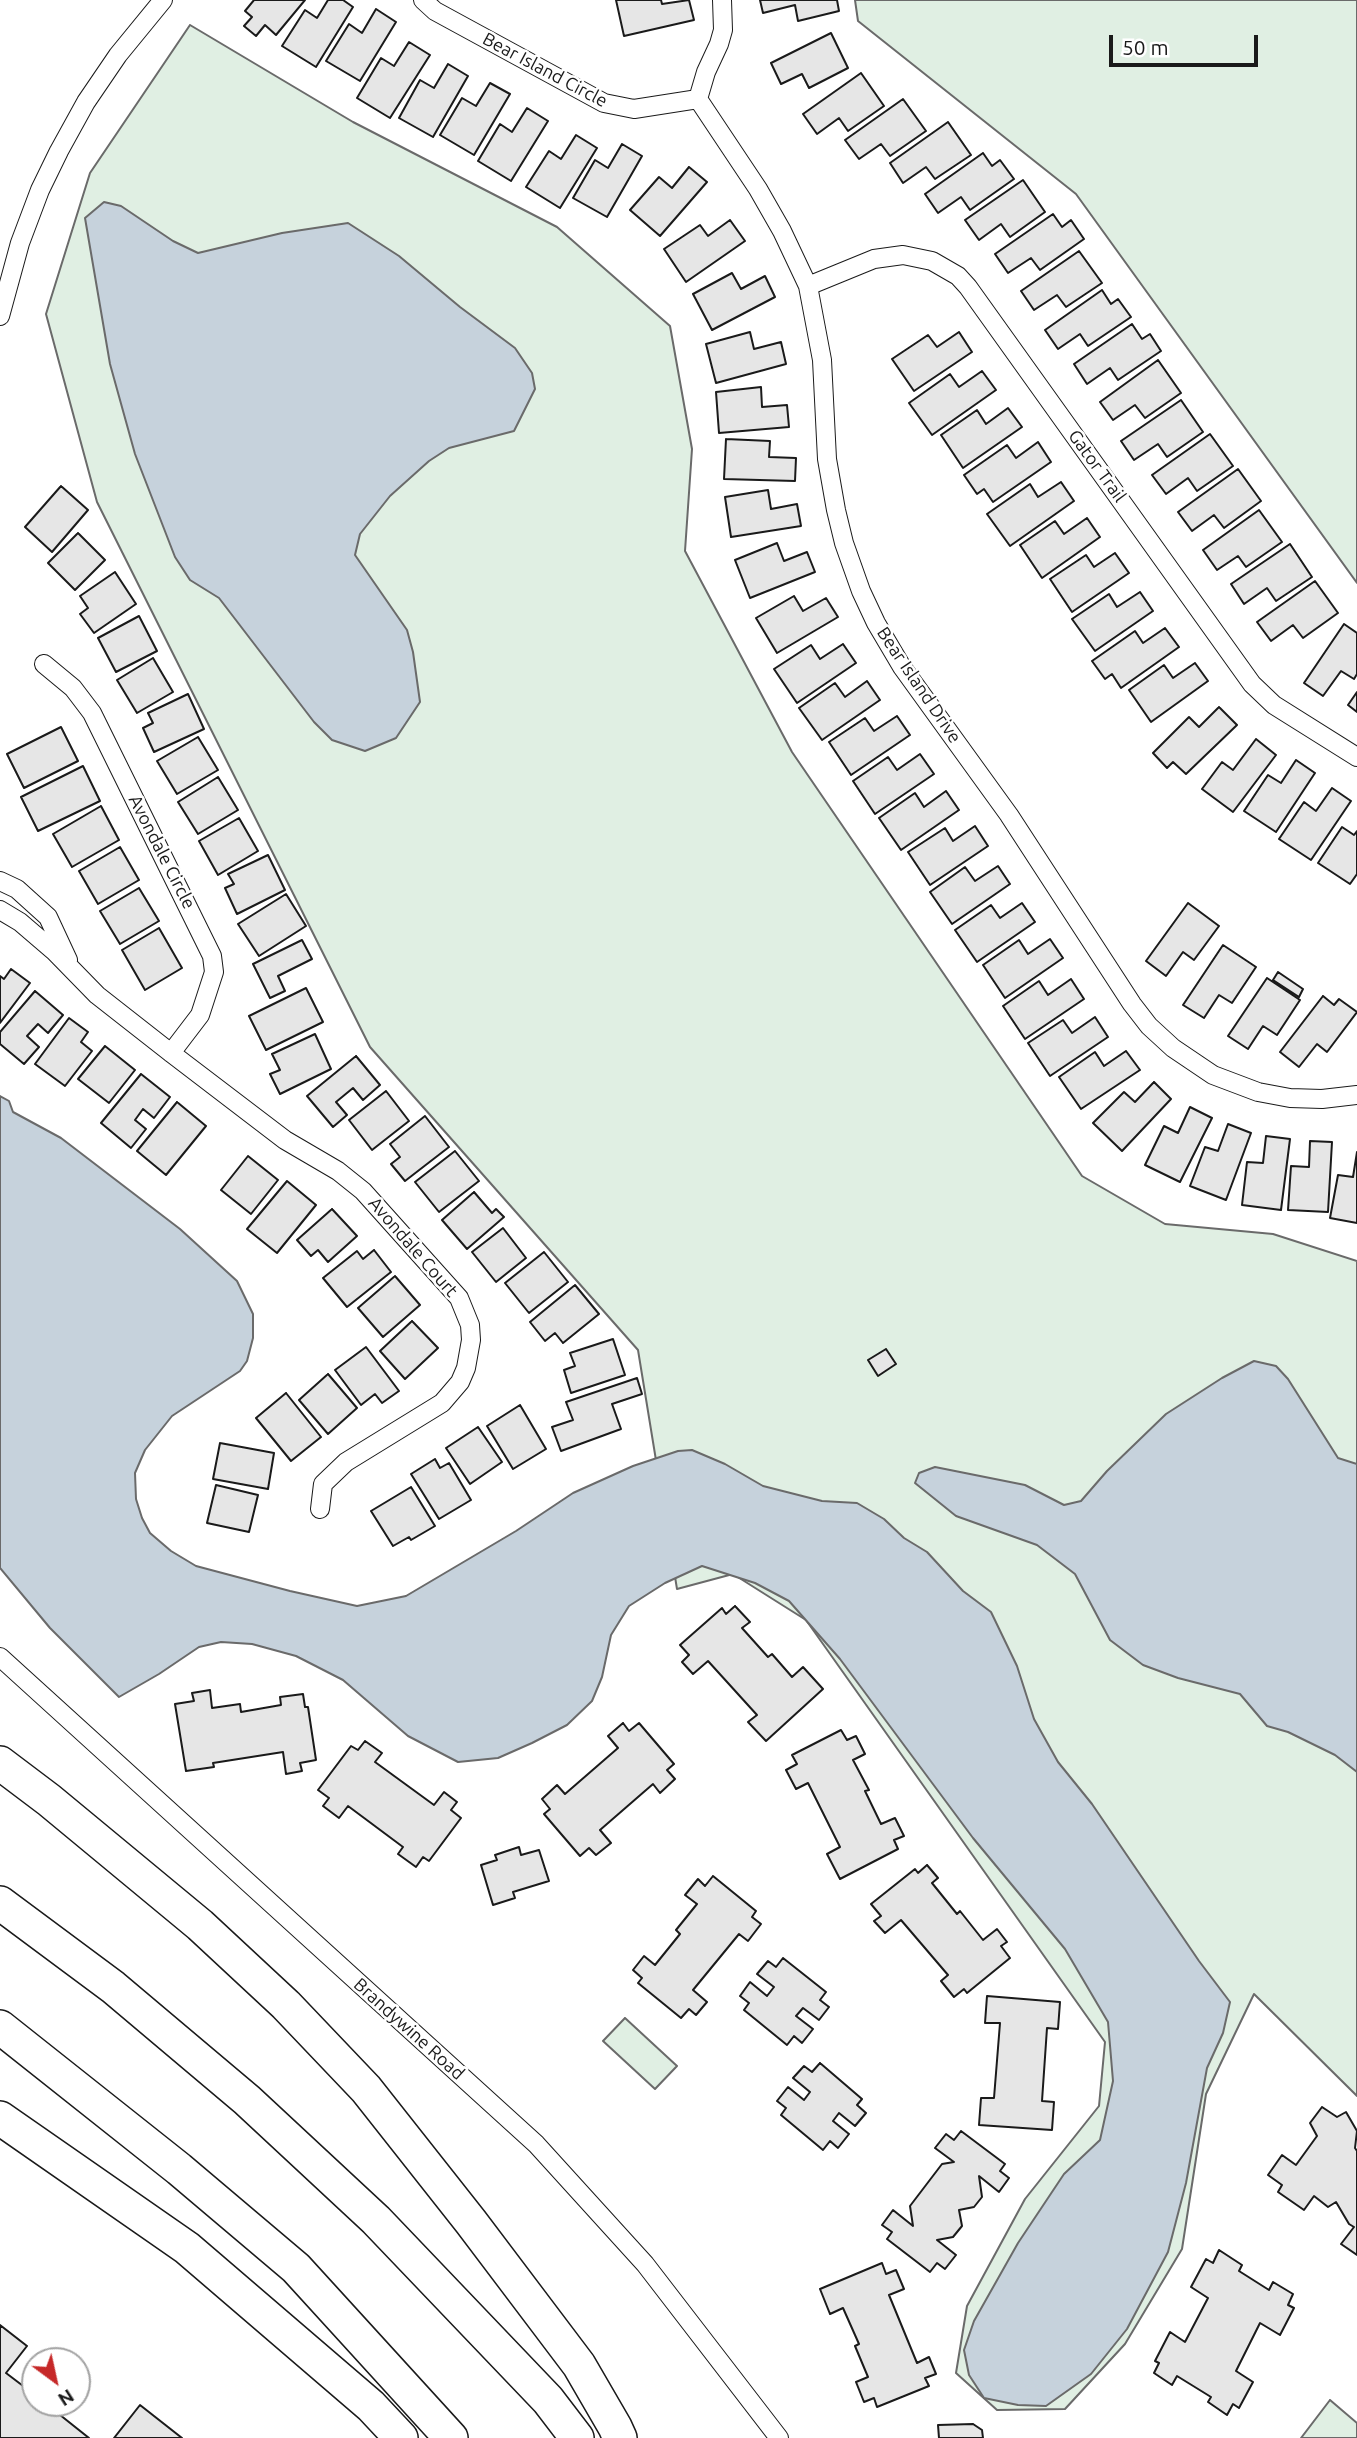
<!DOCTYPE html>
<html>
<head>
<meta charset="utf-8">
<style>
  body { margin:0 }
  #map { position:relative; width:1357px; height:2438px; overflow:hidden; background:#fff; font-family:Ubuntu,sans-serif }
  canvas { display:block }
  .north { position:absolute; left:21px; top:2347px; width:70px; height:70px; box-sizing:border-box; background:#fff; border:2px solid #a3a3a3; border-radius:50%; rotate:147deg; font-size:19px; font-weight:700; line-height:28px; text-align:center; color:#1a1a1a }
  .north::after { content:''; display:block; margin:auto; width:24px; height:32px; background:#c62828; clip-path:polygon(50% 0,100% 100%,50% 72%,0 100%) }
  .scale { position:absolute; left:1109px; top:35px; width:149px; height:32px; box-sizing:border-box; border:4px solid #1a1a1a; border-top:0; padding-left:9px; font-size:21px; line-height:24px; white-space:nowrap; color:#1a1a1a; -webkit-text-stroke:5px #fff; paint-order:stroke }
</style>
</head>
<body>
<div id="map">
<canvas width="1357" height="2438"></canvas>
<div class="north">N</div>
<div class="scale">50 m</div>
</div>
<script>
const g = document.querySelector('canvas').getContext('2d');
g.lineJoin = 'round';
function fillPath(path, color) { g.fillStyle = color; g.fill(path, 'evenodd'); }
const shape = rows => new Path2D(rows.map(r => 'M' + r).join(''));
function strokePath(path, color, width, dash) { g.strokeStyle = color; g.lineWidth = width; g.lineCap = dash ? 'butt' : 'round'; g.setLineDash(dash || []); g.stroke(path); }
function drawText(font, color, halo, rows, align = 'center') {
  g.font = font + ' Ubuntu,sans-serif'; g.lineWidth = 5; g.setLineDash([]); g.textBaseline = 'middle'; g.strokeStyle = halo; g.fillStyle = color; for (const [text, x, y, turn = 0] of rows) {
    g.save(); g.translate(x, y); g.rotate((+turn || 0) * Math.PI / 180); g.textAlign = isNaN(turn) ? turn : align; if (halo) g.strokeText(text, 0, 0); g.fillText(text, 0, 0); g.restore();
  }
}
const green = shape([
  [855,0,1357,0,1357,583,1076,194,858,21,855,0],
  [190,25,353,122,557,227,670,326,692,449,685,551,792,752,1082,1176,1165,1224,1273,1234,1357,1261,1357,2096,1254,1994,1206,2094,1182,2249,1125,2344,1065,2409,997,2410,956,2373,967,2306,1025,2199,1099,2106,1105,2042,806,1620,733,1574,677,1589,638,1350,370,1047,97,502,46,314,90,173,190,25],
  [625,2018,677,2066,655,2089,603,2041,625,2018],
  [1330,2400,1357,2423,1357,2438,1301,2438,1330,2400]
]);
fillPath(green, '#e0efe3');
strokePath(green, '#6a6a6a', 2);
const water = shape([
  [104,202,121,206,173,241,198,253,282,233,348,223,399,256,460,307,515,348,532,373,535,389,514,431,449,448,429,461,390,496,360,534,355,555,407,630,413,652,420,702,396,738,365,751,332,740,314,722,219,598,190,580,175,557,135,454,110,364,85,218,104,202],
  [0,1096,9,1101,13,1112,61,1138,180,1229,237,1281,253,1314,253,1338,247,1361,240,1371,172,1416,145,1450,135,1473,136,1499,142,1518,150,1533,171,1551,196,1566,290,1591,357,1606,406,1596,516,1531,573,1493,633,1466,678,1451,692,1450,725,1464,763,1486,822,1501,857,1503,884,1519,904,1538,927,1552,963,1591,991,1612,1017,1666,1034,1719,1058,1762,1092,1804,1199,1961,1230,2002,1223,2033,1207,2068,1186,2183,1168,2252,1127,2329,1091,2374,1046,2406,1018,2405,984,2398,969,2375,964,2350,974,2321,1018,2243,1064,2174,1100,2140,1113,2081,1108,2022,1065,1949,973,1838,840,1659,789,1601,755,1583,702,1566,665,1583,629,1606,611,1635,602,1677,592,1701,567,1725,532,1743,498,1758,458,1762,408,1736,343,1680,296,1656,252,1644,221,1642,199,1647,159,1674,119,1697,50,1628,0,1568,0,1096],
  [1254,1361,1276,1366,1288,1379,1338,1458,1357,1464,1357,1772,1335,1755,1288,1732,1267,1726,1240,1694,1178,1678,1143,1665,1110,1640,1075,1574,1037,1545,956,1516,915,1483,919,1473,935,1467,1025,1485,1064,1505,1081,1501,1107,1471,1166,1414,1222,1378,1254,1361]
]);
fillPath(water, '#c6d2dc');
strokePath(water, '#6a6a6a', 2);
const building = shape([
  [254,0,305,0,276,35,265,25,256,36,244,26,252,17,245,11,254,0],
  [328,0,343,0,353,7,316,67,282,46,305,10,317,18,328,0],
  [616,0,661,0,662,4,689,0,694,20,624,36,616,0],
  [760,0,837,0,839,11,798,21,795,5,763,13,760,0],
  [376,9,396,22,360,81,326,61,349,24,362,33,376,9],
  [831,33,848,68,809,88,802,74,781,84,771,63,831,33],
  [409,42,430,55,390,118,357,98,381,58,394,66,409,42],
  [448,64,468,76,433,137,399,118,420,80,434,88,448,64],
  [861,73,884,106,848,131,839,118,817,134,803,114,861,73],
  [490,83,510,94,474,155,440,135,462,98,476,106,490,83],
  [903,99,926,131,890,156,881,144,859,159,845,140,903,99],
  [527,108,548,121,511,181,478,161,500,124,512,132,527,108],
  [948,122,971,155,935,179,926,167,903,183,890,163,948,122],
  [576,135,597,148,560,208,526,187,549,151,561,159,576,135],
  [622,144,642,156,607,217,573,198,595,160,608,168,622,144],
  [983,153,992,166,1000,160,1014,179,970,210,961,197,938,213,925,194,983,153],
  [689,167,707,182,660,236,630,210,659,177,672,188,689,167],
  [1023,180,1045,212,1010,237,1001,224,979,240,965,220,1023,180],
  [1053,214,1062,227,1071,220,1084,239,1040,270,1031,258,1008,273,995,254,1053,214],
  [730,220,745,241,686,282,664,249,700,225,708,236,730,220],
  [1079,251,1102,283,1066,307,1057,295,1034,310,1021,291,1079,251],
  [732,273,741,289,765,276,775,297,712,330,693,294,732,273],
  [1102,290,1111,304,1118,299,1131,317,1088,346,1080,334,1058,349,1045,330,1102,290],
  [1132,324,1142,339,1150,334,1161,351,1118,380,1110,368,1087,384,1074,364,1132,324],
  [750,332,754,349,781,342,786,364,716,383,706,344,750,332],
  [959,332,972,352,914,391,892,359,928,335,937,347,959,332],
  [1158,360,1181,393,1145,418,1135,405,1113,420,1100,402,1158,360],
  [982,371,996,390,932,435,909,403,950,374,959,387,982,371],
  [761,387,762,407,787,405,789,427,719,433,716,392,761,387],
  [1181,400,1203,432,1167,457,1158,444,1134,460,1121,441,1181,400],
  [1008,408,1022,427,963,468,941,435,977,410,986,424,1008,408],
  [1210,434,1233,466,1197,491,1188,478,1166,494,1152,475,1210,434],
  [726,439,770,441,769,457,796,458,795,481,724,479,726,439],
  [1038,442,1051,462,993,502,984,489,977,494,964,475,1007,445,1016,458,1038,442],
  [1238,469,1261,501,1224,528,1214,515,1192,531,1178,512,1238,469],
  [1061,482,1074,501,1010,546,987,514,1030,484,1038,497,1061,482],
  [61,486,88,510,52,552,25,527,61,486],
  [768,490,771,509,797,504,801,526,731,537,725,497,768,490],
  [1259,510,1282,542,1246,567,1238,556,1217,570,1203,550,1259,510],
  [1087,518,1100,537,1042,578,1020,545,1055,521,1064,534,1087,518],
  [78,533,105,560,75,590,48,563,78,533],
  [777,543,784,561,807,552,815,572,750,598,735,560,777,543],
  [1290,544,1312,577,1276,601,1267,588,1244,604,1231,584,1290,544],
  [1115,553,1129,573,1072,612,1050,579,1086,555,1094,567,1115,553],
  [115,572,136,604,94,633,80,614,88,608,80,596,115,572],
  [1315,581,1338,613,1303,638,1293,625,1271,641,1257,622,1315,581],
  [1140,592,1153,611,1095,651,1072,619,1109,594,1117,607,1140,592],
  [794,596,803,611,826,598,838,617,777,653,756,618,794,596],
  [139,616,157,651,116,672,98,638,139,616],
  [1344,624,1357,633,1357,674,1354,679,1341,671,1323,696,1304,683,1344,624],
  [1165,628,1179,647,1121,688,1112,674,1105,679,1092,661,1135,631,1143,643,1165,628],
  [843,644,856,663,797,703,774,669,811,645,820,659,843,644],
  [153,658,173,692,137,713,117,680,153,658],
  [1195,663,1208,681,1151,722,1129,690,1164,665,1173,678,1195,663],
  [867,681,880,700,822,740,799,708,835,683,845,697,867,681],
  [1357,692,1357,712,1348,705,1357,692],
  [188,694,204,729,154,752,143,728,153,723,148,713,188,694],
  [1219,707,1237,725,1186,774,1173,762,1167,768,1153,753,1189,717,1199,727,1219,707],
  [897,716,910,735,851,775,829,742,865,718,874,731,897,716],
  [61,727,78,761,24,788,7,754,61,727],
  [198,737,218,770,177,794,157,761,198,737],
  [1256,739,1276,755,1233,812,1202,789,1222,762,1233,770,1256,739],
  [920,754,934,774,875,814,853,781,888,757,897,770,920,754],
  [1296,760,1315,773,1276,832,1244,811,1268,775,1281,783,1296,760],
  [83,766,100,801,38,831,21,797,83,766],
  [218,777,238,810,198,834,178,802,218,777],
  [1332,788,1351,801,1311,860,1279,839,1304,802,1316,811,1332,788],
  [946,791,959,810,901,850,879,818,915,793,924,807,946,791],
  [101,806,119,840,72,867,53,834,101,806],
  [239,818,258,851,218,875,199,841,239,818],
  [975,826,988,846,930,885,908,852,945,828,953,841,975,826],
  [1342,827,1354,835,1357,831,1357,874,1350,884,1318,863,1342,827],
  [120,847,139,880,98,904,79,871,120,847],
  [268,855,285,890,237,914,225,888,234,884,228,874,268,855],
  [998,866,1010,884,952,924,930,892,965,867,975,881,998,866],
  [139,888,159,921,120,944,100,911,139,888],
  [286,894,306,926,259,956,238,924,286,894],
  [1022,903,1035,922,977,962,955,930,991,905,1000,918,1022,903],
  [1188,903,1219,926,1194,960,1183,952,1166,976,1146,961,1188,903],
  [159,928,182,968,145,990,122,950,159,928],
  [1050,939,1063,958,1005,998,983,965,1019,940,1028,954,1050,939],
  [302,940,312,959,278,976,285,991,270,998,253,964,302,940],
  [1223,945,1256,967,1232,1003,1219,995,1204,1018,1183,1005,1223,945],
  [11,969,30,983,0,1023,0,976,4,979,11,969],
  [1278,972,1303,989,1299,997,1273,980,1278,972],
  [1267,978,1300,1000,1277,1035,1263,1026,1248,1049,1228,1036,1267,978],
  [1071,979,1084,999,1025,1039,1003,1006,1039,981,1048,995,1071,979],
  [306,988,323,1022,266,1050,249,1016,306,988],
  [35,991,63,1015,48,1033,38,1024,27,1036,39,1047,24,1064,0,1044,0,1032,35,991],
  [1323,996,1334,1005,1339,999,1357,1012,1327,1052,1317,1044,1299,1067,1280,1052,1323,996],
  [1095,1017,1108,1037,1050,1076,1028,1043,1063,1020,1072,1033,1095,1017],
  [69,1018,88,1032,81,1042,92,1051,65,1086,35,1064,69,1018],
  [315,1034,331,1069,280,1094,270,1074,280,1070,272,1054,315,1034],
  [105,1046,135,1070,109,1103,78,1079,105,1046],
  [1126,1051,1140,1070,1081,1109,1059,1077,1095,1052,1104,1066,1126,1051],
  [356,1056,380,1085,363,1100,353,1088,336,1102,347,1115,333,1127,307,1096,356,1056],
  [141,1074,170,1097,154,1118,143,1109,135,1120,146,1129,131,1148,101,1123,141,1074],
  [1154,1082,1171,1099,1122,1151,1093,1123,1124,1092,1135,1102,1154,1082],
  [386,1091,409,1121,372,1150,349,1120,386,1091],
  [177,1102,206,1126,166,1175,137,1151,177,1102],
  [1190,1107,1212,1118,1180,1182,1145,1165,1164,1126,1178,1133,1190,1107],
  [425,1116,449,1147,405,1181,391,1164,400,1157,390,1144,425,1116],
  [1228,1124,1251,1133,1226,1200,1190,1186,1205,1147,1218,1151,1228,1124],
  [1266,1136,1290,1139,1281,1210,1242,1205,1247,1162,1263,1163,1266,1136],
  [1310,1141,1332,1142,1328,1212,1288,1210,1291,1166,1309,1167,1310,1141],
  [455,1151,479,1181,439,1212,415,1182,455,1151],
  [1357,1152,1357,1223,1330,1218,1338,1175,1353,1177,1357,1152],
  [248,1156,278,1180,251,1214,221,1190,248,1156],
  [287,1181,316,1205,277,1253,247,1229,287,1181],
  [474,1192,492,1213,496,1209,504,1217,467,1249,442,1220,474,1192],
  [332,1209,357,1236,328,1262,318,1250,311,1256,297,1240,332,1209],
  [503,1228,526,1258,496,1282,472,1252,503,1228],
  [374,1250,391,1272,347,1307,323,1278,357,1251,363,1259,374,1250],
  [544,1252,568,1282,529,1313,505,1283,544,1252],
  [395,1276,420,1305,383,1337,358,1308,395,1276],
  [575,1285,599,1314,563,1343,555,1333,545,1341,530,1322,575,1285],
  [412,1321,438,1348,405,1379,380,1351,412,1321],
  [613,1339,625,1375,571,1393,564,1370,575,1366,570,1353,613,1339],
  [366,1347,399,1391,382,1403,375,1394,361,1405,335,1370,366,1347],
  [886,1349,896,1364,878,1376,868,1360,886,1349],
  [328,1374,357,1408,328,1434,299,1400,328,1374],
  [637,1378,642,1394,612,1404,621,1429,561,1451,552,1427,573,1420,566,1402,637,1378],
  [286,1393,321,1437,291,1461,256,1418,286,1393],
  [520,1405,546,1449,513,1469,487,1426,520,1405],
  [478,1427,502,1462,470,1484,446,1448,478,1427],
  [220,1443,274,1453,268,1489,213,1479,220,1443],
  [435,1459,440,1468,449,1463,471,1500,439,1519,411,1474,435,1459],
  [216,1485,258,1495,249,1532,207,1523,216,1485],
  [411,1487,435,1526,411,1540,409,1537,393,1546,371,1511,411,1487],
  [735,1606,750,1622,742,1628,768,1657,772,1654,792,1677,803,1667,823,1689,766,1741,748,1722,757,1715,708,1661,693,1674,682,1662,689,1655,680,1645,722,1608,726,1614,735,1606],
  [210,1690,212,1708,240,1704,241,1712,281,1705,280,1697,303,1694,305,1707,308,1707,316,1760,300,1763,302,1771,286,1774,283,1752,213,1763,214,1767,186,1771,175,1704,194,1701,192,1693,210,1690],
  [623,1723,629,1731,639,1723,674,1764,667,1770,675,1779,660,1793,653,1784,600,1830,611,1843,596,1855,589,1848,580,1856,544,1814,550,1809,542,1799,557,1785,565,1794,618,1748,608,1736,623,1723],
  [841,1730,847,1740,856,1736,865,1754,853,1760,869,1790,865,1791,881,1824,895,1818,904,1836,894,1840,898,1849,840,1879,827,1854,840,1847,808,1783,796,1789,786,1770,797,1764,792,1755,841,1730],
  [365,1741,382,1753,375,1762,434,1805,444,1792,457,1802,451,1810,461,1818,429,1861,423,1857,416,1867,398,1854,403,1847,348,1806,339,1818,323,1806,329,1798,318,1790,351,1746,358,1750,365,1741],
  [519,1847,521,1855,539,1850,549,1881,513,1892,515,1898,493,1905,481,1865,497,1860,495,1855,519,1847],
  [927,1865,938,1878,932,1883,957,1914,960,1911,983,1940,997,1929,1007,1942,1001,1946,1010,1958,967,1993,964,1989,954,1997,941,1981,948,1975,901,1920,885,1933,874,1921,881,1916,871,1904,915,1869,918,1873,927,1865],
  [713,1876,756,1911,752,1917,761,1924,748,1941,739,1934,693,1990,707,2002,696,2015,689,2009,681,2018,638,1983,642,1978,633,1970,644,1956,655,1965,680,1934,676,1930,697,1904,685,1895,698,1879,705,1886,713,1876],
  [783,1958,826,1992,820,2000,829,2007,819,2020,803,2008,796,2016,813,2029,802,2043,794,2036,787,2045,744,2010,749,2003,740,1996,750,1982,767,1996,774,1987,757,1974,768,1961,776,1967,783,1958],
  [987,1996,1060,2002,1058,2029,1047,2028,1042,2101,1054,2102,1052,2130,979,2125,981,2098,994,2098,1000,2023,985,2023,987,1996],
  [820,2063,862,2099,857,2105,866,2113,855,2126,839,2113,833,2121,849,2134,838,2148,830,2141,823,2150,781,2115,786,2108,777,2101,788,2087,804,2100,810,2092,793,2078,804,2066,812,2072,820,2063],
  [1322,2107,1337,2117,1346,2112,1357,2131,1355,2148,1357,2151,1357,2255,1341,2244,1354,2227,1349,2224,1336,2202,1328,2207,1314,2196,1304,2210,1278,2192,1282,2185,1268,2175,1282,2155,1296,2165,1317,2136,1310,2123,1322,2107],
  [961,2131,1005,2164,1000,2171,1009,2178,999,2192,979,2176,982,2197,974,2207,959,2210,962,2226,953,2237,937,2240,956,2255,945,2269,937,2263,930,2272,887,2239,892,2232,882,2225,893,2210,913,2226,910,2206,942,2164,954,2162,935,2148,946,2134,954,2140,961,2131],
  [1219,2250,1242,2265,1239,2271,1269,2290,1273,2282,1293,2294,1288,2305,1294,2308,1280,2335,1260,2323,1236,2371,1253,2382,1239,2408,1233,2404,1227,2415,1208,2402,1211,2397,1177,2376,1172,2385,1154,2373,1159,2363,1155,2361,1170,2332,1185,2342,1208,2298,1191,2287,1206,2259,1213,2263,1219,2250],
  [882,2263,886,2274,896,2270,904,2289,889,2295,917,2363,929,2357,936,2374,925,2378,929,2386,877,2407,874,2398,864,2402,856,2382,868,2377,855,2346,859,2344,843,2308,830,2314,820,2289,882,2263],
  [0,2325,27,2346,6,2373,35,2395,35,2403,45,2403,89,2438,0,2438,0,2325],
  [140,2405,182,2438,114,2438,140,2405],
  [973,2424,982,2430,983,2438,939,2438,938,2425,973,2424]
]);
fillPath(building, '#e6e6e6');
strokePath(building, '#1a1a1a', 2);
const street = shape([
  [423,0,435,11,604,103,634,109,698,99],
  [698,99,758,189,782,231,808,286,822,360,827,459,836,510,844,543,861,591,876,623,902,667,1009,815,1132,1004,1149,1026,1173,1048,1213,1075,1258,1092,1290,1098,1322,1099,1357,1095],
  [698,99,706,72,719,44,723,30,722,0],
  [808,286,874,259,903,255,932,261,958,276,968,287,1252,684,1274,705,1357,757],
  [0,316,20,243,40,190,59,151,86,102,118,55,163,0],
  [44,664,73,688,92,713,212,956,214,972,200,1015,171,1053],
  [0,881,17,889,48,917,68,960],
  [0,910,20,922,55,952,97,995,171,1053,285,1140,338,1171,363,1191,459,1298,470,1325,471,1340,466,1368,460,1382,442,1403,346,1462,323,1484,320,1509],
  [0,1657,536,2144,645,2264,779,2438]
]);
const highway = shape([
  [0,1763,49,1800,200,1925,286,2005,366,2089,471,2222,579,2365,615,2427,620,2438],
  [0,1903,113,1987,247,2100,376,2220,548,2400,577,2438],
  [0,2027,179,2169,296,2268,451,2438],
  [0,2118,187,2248,371,2406,401,2438]
]);
strokePath(street, '#1a1a1a', 20);
strokePath(highway, '#1a1a1a', 36);
strokePath(street, '#fff', 18);
strokePath(highway, '#fff', 33);
drawText('18px', '#1a1a1a', '#fff', [
  ["Bear Island Circle",545,70,28],
  ["Gator Trail",1097,466,54],
  ["Bear Island Drive",919,685,56],
  ["Avondale Circle",162,852,63],
  ["Avondale Court",413,1247,49],
  ["Brandywine Road",409,2029,42]
]);
</script>
</body>
</html>
